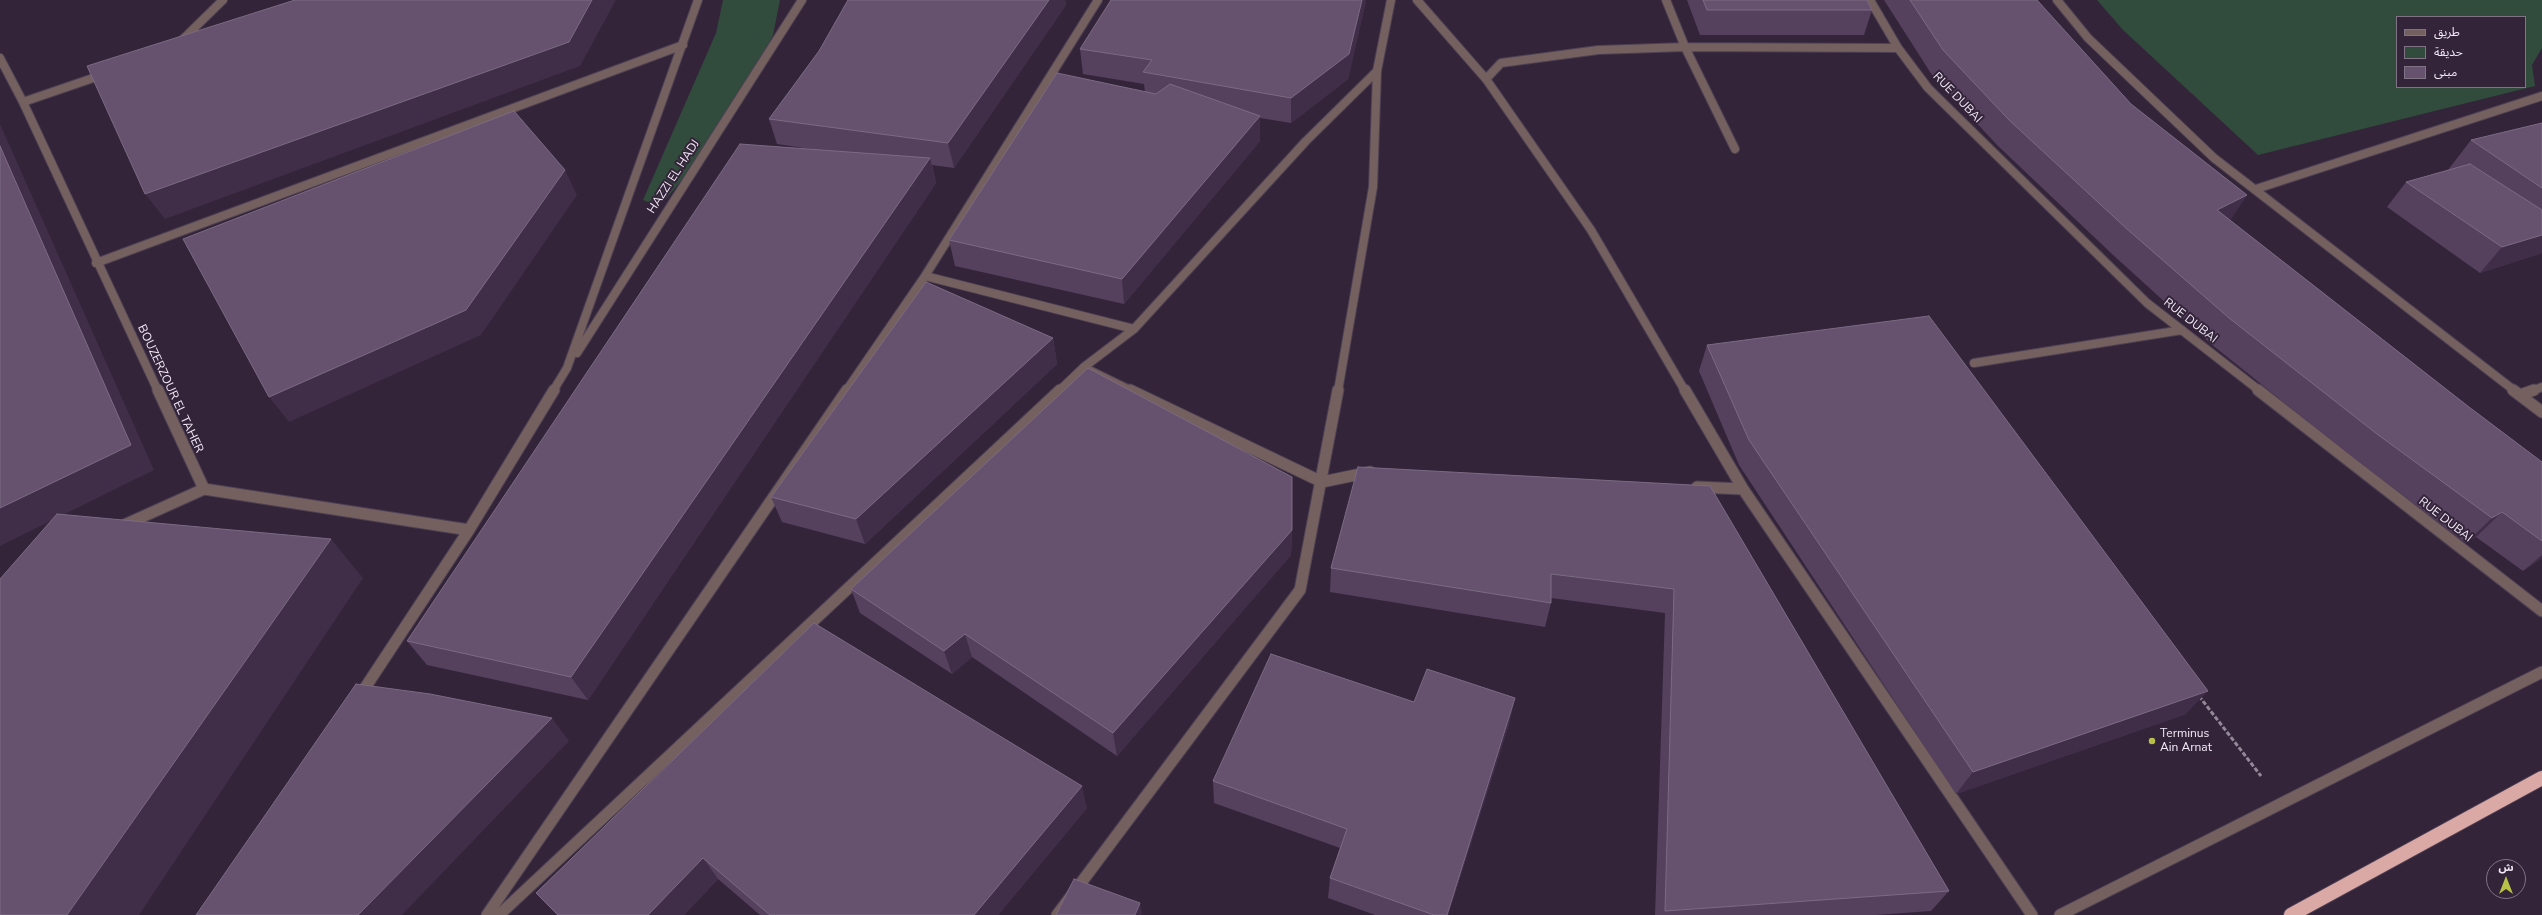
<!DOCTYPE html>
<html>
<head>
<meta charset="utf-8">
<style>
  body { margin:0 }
  #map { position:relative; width:2542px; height:915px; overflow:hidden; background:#332439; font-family:"Nunito Sans","Noto Sans Arabic",sans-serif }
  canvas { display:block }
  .legend { position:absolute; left:2396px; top:16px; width:130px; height:72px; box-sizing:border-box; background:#332439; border:1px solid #807385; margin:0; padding:5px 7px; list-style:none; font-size:12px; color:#f3e9f7 }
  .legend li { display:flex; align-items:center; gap:8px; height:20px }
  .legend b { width:20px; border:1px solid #807385 }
  .north { position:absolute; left:2486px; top:859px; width:40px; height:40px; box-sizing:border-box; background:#332439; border:1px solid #807385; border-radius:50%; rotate:0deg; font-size:11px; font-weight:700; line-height:16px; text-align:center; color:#f3e9f7 }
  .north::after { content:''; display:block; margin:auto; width:14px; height:18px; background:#b8c147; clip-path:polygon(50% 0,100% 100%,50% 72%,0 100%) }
</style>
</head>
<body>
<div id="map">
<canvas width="2542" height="915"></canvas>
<ul class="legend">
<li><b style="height:5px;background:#74605e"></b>طريق</li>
<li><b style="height:11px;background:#314b3d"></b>حديقة</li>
<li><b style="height:11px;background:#66526e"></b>مبنى</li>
</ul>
<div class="north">ش</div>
</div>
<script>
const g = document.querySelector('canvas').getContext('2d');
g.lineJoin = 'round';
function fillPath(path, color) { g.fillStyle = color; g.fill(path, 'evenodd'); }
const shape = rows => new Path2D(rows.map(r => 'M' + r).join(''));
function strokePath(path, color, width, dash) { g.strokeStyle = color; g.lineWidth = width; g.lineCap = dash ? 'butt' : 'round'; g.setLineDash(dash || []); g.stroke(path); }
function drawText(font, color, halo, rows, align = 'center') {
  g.font = font + ' "Nunito Sans",sans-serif'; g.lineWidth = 4; g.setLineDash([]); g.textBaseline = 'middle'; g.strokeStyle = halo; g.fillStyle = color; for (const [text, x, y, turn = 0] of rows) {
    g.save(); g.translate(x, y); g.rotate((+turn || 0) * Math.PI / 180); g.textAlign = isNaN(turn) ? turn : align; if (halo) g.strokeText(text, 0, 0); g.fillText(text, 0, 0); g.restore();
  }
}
fillPath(shape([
  [723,0,780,0,773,35,742,103,728,124,666,199,653,204,643,200,716,33],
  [2097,0,2542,0,2542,48,2532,65,2535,86,2258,155,2123,30],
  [2397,17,2525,17,2525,87,2397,87]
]), '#314b3d');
const lane = shape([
  [2060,915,2542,672]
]);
const streetFar1 = shape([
  [1417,0,1486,79,1591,230,1685,391],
  [1666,0,1685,47,1735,149],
  [1870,0,1898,48,1928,88,2147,303,2260,391],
  [2057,0,2088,38,2214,158,2515,391],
  [179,43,223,0],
  [0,58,23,102,158,391],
  [1486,79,1501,63,1598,50,1685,47,1898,48],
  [23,102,105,74],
  [2256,189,2542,96],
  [96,263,683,45],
  [925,276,1134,329],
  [577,353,802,0],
  [1974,363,2182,330],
  [1091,371,1132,391],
  [553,391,567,368,698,0],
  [846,391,925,276,1098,0],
  [1059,391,1084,367,1134,329,1306,141,1377,71],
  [1338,391,1373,187,1377,71,1391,0],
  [2532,391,2542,387]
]);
const street = shape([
  [158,390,204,489,469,530],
  [1130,390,1322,482,1370,472],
  [1685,390,1743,489,2032,915],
  [2258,390,2542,611],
  [2513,390,2542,412],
  [2520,395,2534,390],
  [1697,487,1743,489],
  [122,526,204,489],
  [359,697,469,530,554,390],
  [487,915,847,390],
  [499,915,1060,390],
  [1057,915,1300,590,1338,390]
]);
const highway = shape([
  [2291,915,2542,778]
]);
strokePath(lane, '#4e4054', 13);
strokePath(streetFar1, '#4e4054', 10);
strokePath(street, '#4e4054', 13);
strokePath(highway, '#4e4054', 16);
strokePath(shape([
  [2199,696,2261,776]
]), '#938798', 3, [4.5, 2]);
strokePath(lane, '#74605e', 11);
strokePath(streetFar1, '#74605e', 8);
strokePath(street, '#74605e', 11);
strokePath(highway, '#dba9a5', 14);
fillPath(shape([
  [848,0,1065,0,1066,5,954,168,932,165,936,183,588,700,427,665,407,641,810,149,777,144,769,119,819,51],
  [1111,0,1366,0,1348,79,1291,123,1260,118,1260,141,1124,304,955,266,949,240,1145,92,1144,84,1083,74,1080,49],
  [1687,0,1867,0,1872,10,1864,35,1700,35],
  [1884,0,2037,0,2131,104,2247,195,2230,220,2469,407,2542,462,2542,558,2523,571,2476,537,2466,543,2355,459,2211,344,2112,254,1997,145,1932,75],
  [2542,123,2542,253,2480,273,2387,207,2406,182,2448,170,2471,140],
  [1053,338,1057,364,865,544,782,522,771,497],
  [1707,345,2186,714,1956,794,1739,465,1699,371],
  [1710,486,1949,891,1931,911,1876,915,1655,915,1665,613,1551,598,1551,603,1545,627,1330,592,1331,568],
  [1292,530,1291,555,1117,756,972,657,952,674,860,613,851,589],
  [814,623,1087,808,998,915,760,915,718,879,684,915,557,915,536,893],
  [1414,702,1510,721,1448,915,1375,915,1328,898,1330,878,1340,848,1214,803,1213,781]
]), '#55405e');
fillPath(shape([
  [592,0,616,0,580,66,165,219,145,194],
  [1049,0,1065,0,1066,5,954,168,948,143],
  [1362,0,1366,0,1366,2,1348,79,1291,123,1291,98],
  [1260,116,1260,141,1124,304,1122,279],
  [0,124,154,470,0,546],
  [930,158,936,183,588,700,571,677],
  [565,170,577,195,481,335,289,422,269,397],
  [2247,195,2230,220,2217,210],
  [2542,235,2542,253,2480,273,2502,247],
  [1053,338,1057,364,865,544,856,519],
  [2502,512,2476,537,2466,543,2492,518],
  [1292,530,1291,555,1117,756,1113,733],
  [331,539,363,578,139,915,67,915],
  [2542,555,2542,558,2523,571],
  [965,634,972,657,952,674,944,651],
  [2208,691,2186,714,1956,794,1973,772],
  [1515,698,1510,721,1448,915,1447,915],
  [552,718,569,741,402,915,358,915],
  [1082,786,1087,808,998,915,974,915],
  [703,858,718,879,684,915,648,915],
  [1140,903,1142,915,1135,915]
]), '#402d48');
const building = shape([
  [295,0,592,0,569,42,145,194,87,66,295,0],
  [848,0,1049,0,948,143,769,119,819,51,848,0],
  [1111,0,1362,0,1349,54,1291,98,1143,72,1152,60,1080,49,1111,0],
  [1703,0,1867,0,1872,10,1707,10,1703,0],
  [1910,0,2037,0,2131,104,2247,195,2217,210,2469,407,2542,462,2542,541,2502,512,2492,518,2377,434,2229,318,2127,229,2009,120,1943,50,1910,0],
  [1057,73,1156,94,1170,84,1260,116,1122,279,949,240,1057,73],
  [514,111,565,170,466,310,269,397,183,239,514,111],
  [2542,123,2542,188,2471,140,2542,123],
  [740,144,930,158,571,677,407,641,740,144],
  [0,146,131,445,0,508,0,146],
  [2470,164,2542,210,2542,235,2502,247,2406,182,2470,164],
  [926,282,1053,338,856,519,771,497,926,282],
  [1929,316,2208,691,1973,772,1749,440,1707,345,1929,316],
  [1088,368,1292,477,1292,530,1113,733,965,634,944,651,851,589,1088,368],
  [1358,467,1710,486,1949,891,1665,911,1674,589,1551,574,1551,603,1331,568,1358,467],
  [57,514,331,539,67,915,0,915,0,579,57,514],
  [814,623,1082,786,974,915,770,915,703,858,648,915,558,915,536,893,814,623],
  [1271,654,1414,702,1427,669,1515,698,1447,915,1434,915,1330,878,1347,829,1213,781,1271,654],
  [356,684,430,694,552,718,358,915,196,915,356,684],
  [1074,879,1140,903,1135,915,1056,915,1074,879]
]);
fillPath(building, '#66526e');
strokePath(building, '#7c6a84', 1);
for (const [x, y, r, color] of [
  [2152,741,4,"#b8c147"]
]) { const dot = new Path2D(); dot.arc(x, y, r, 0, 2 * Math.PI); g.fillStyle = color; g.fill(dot); strokePath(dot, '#332439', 1.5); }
drawText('12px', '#f3e9f7', '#332439', [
  ["RUE DUBAI",1957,98,46],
  ["HAZZI EL HADJ",674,177,-57],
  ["RUE DUBAI",2190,321,38],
  ["BOUZERZOUR EL TAHER",170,389,65],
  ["RUE DUBAI",2445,520,38]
]);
drawText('12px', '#f3e9f7', '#332439', [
  ["Terminus",2160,734],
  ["Ain Arnat",2160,748]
], 'left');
</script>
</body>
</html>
